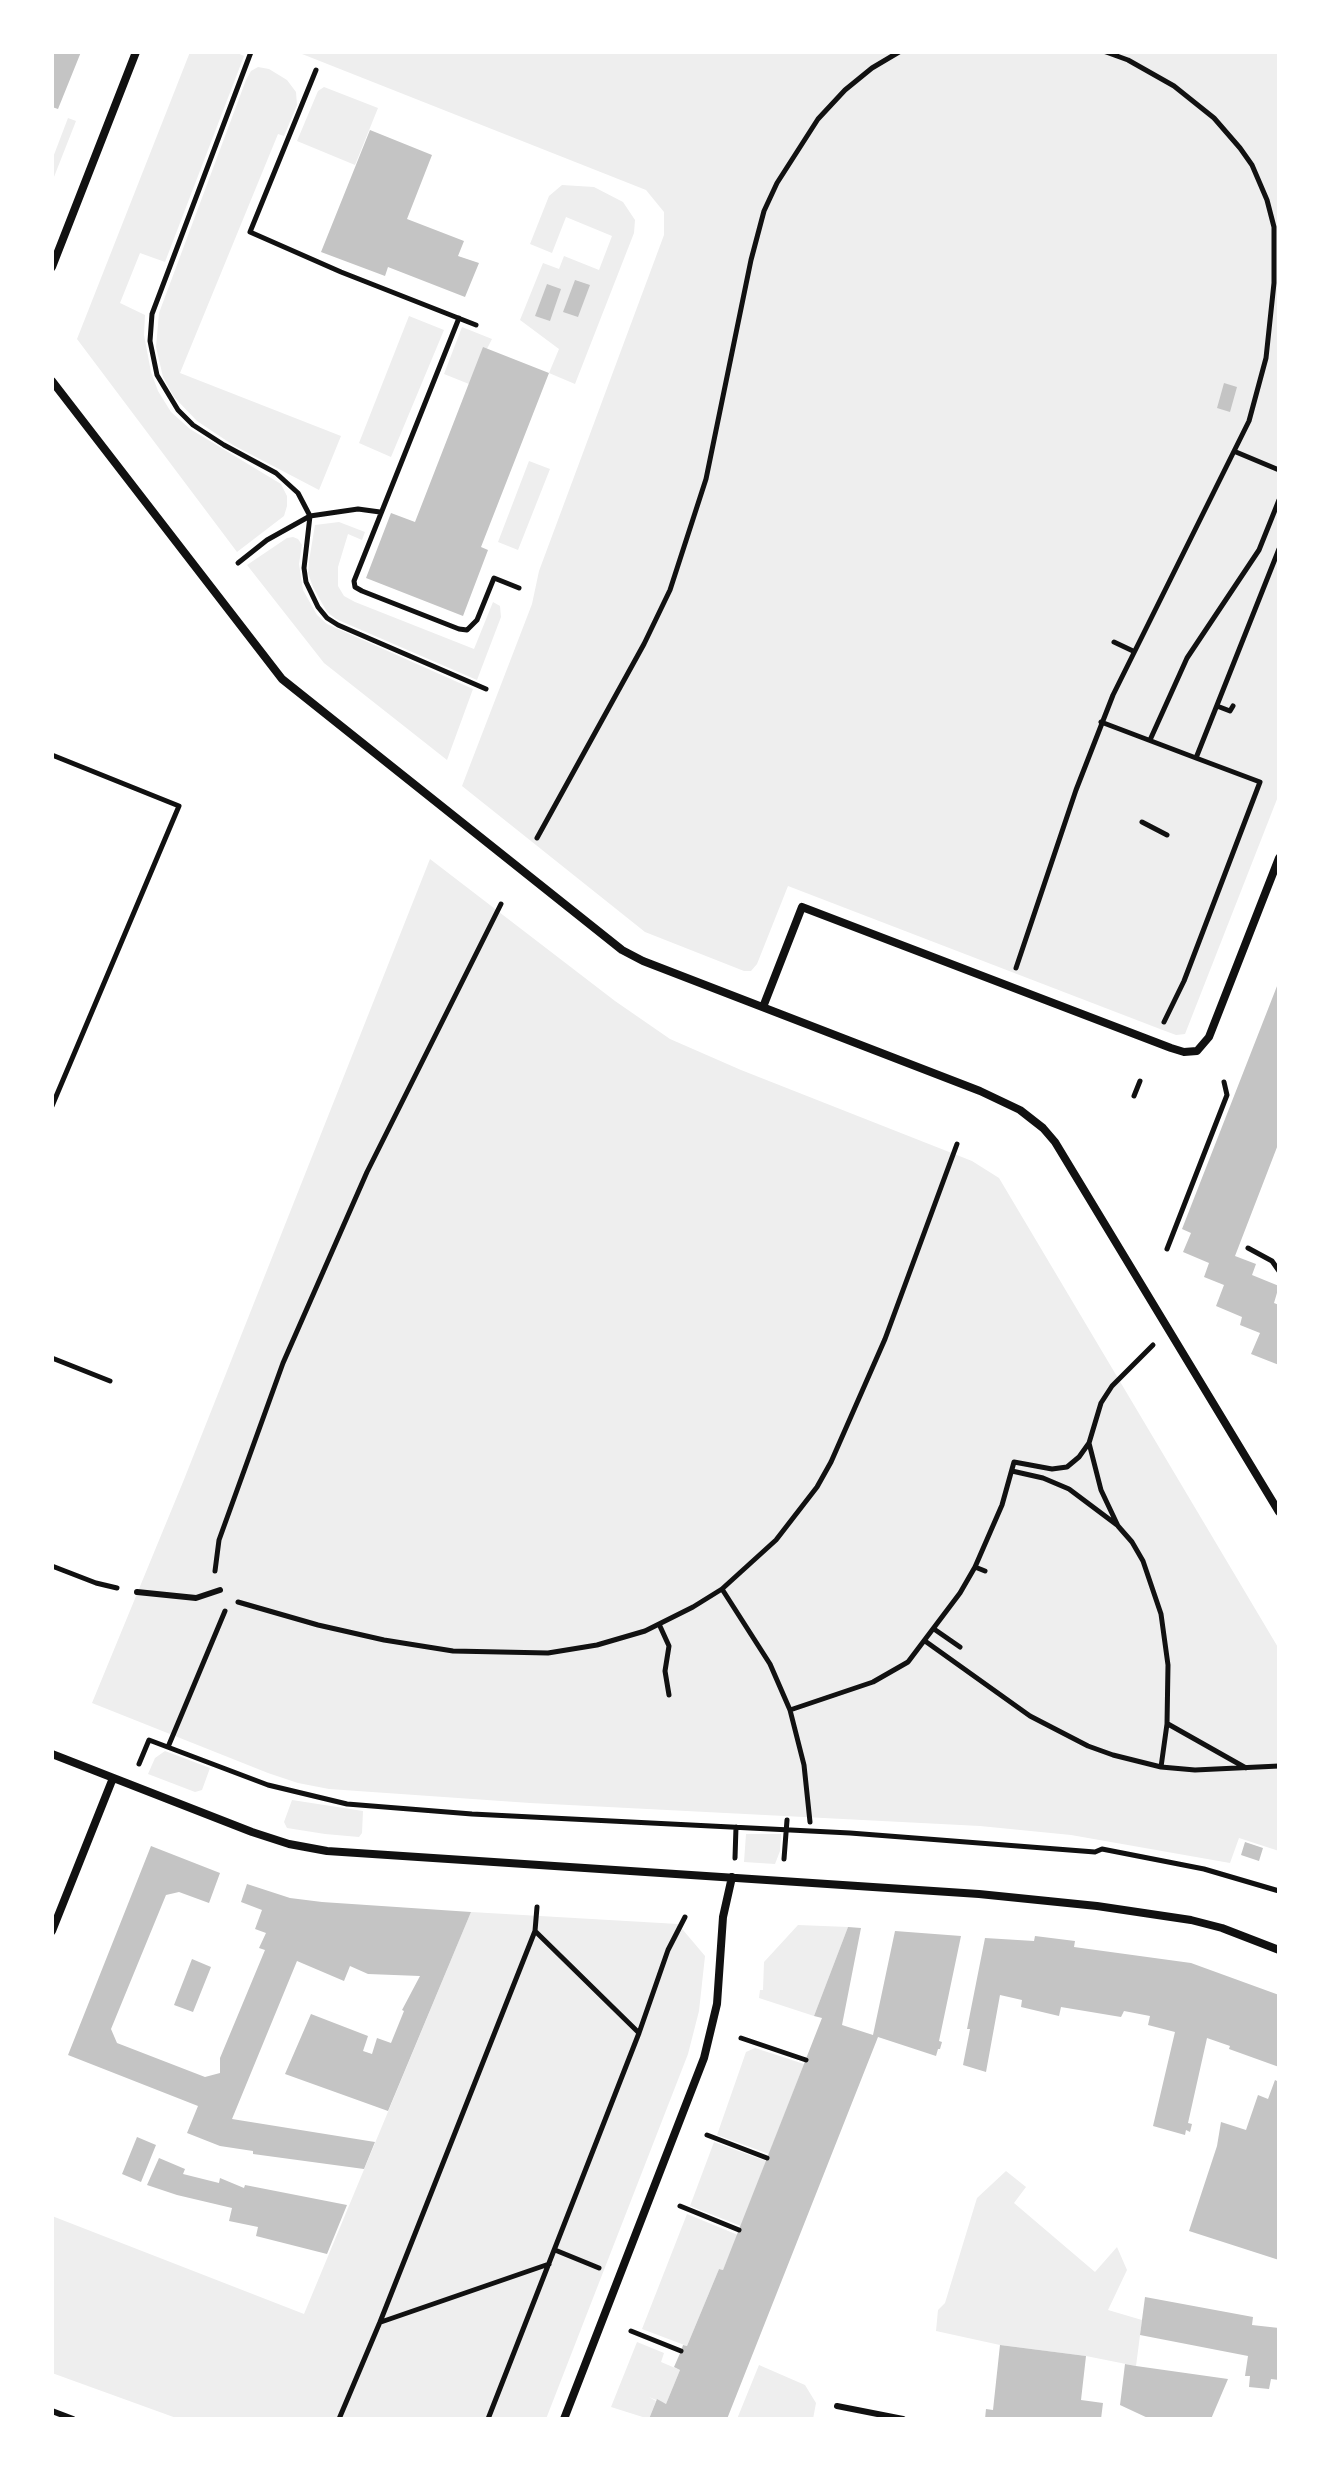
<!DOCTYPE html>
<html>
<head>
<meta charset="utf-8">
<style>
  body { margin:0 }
  #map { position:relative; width:1331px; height:2471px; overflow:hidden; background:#fff; font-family:Ubuntu,sans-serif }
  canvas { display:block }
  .frame { position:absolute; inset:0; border:54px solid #fff; pointer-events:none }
</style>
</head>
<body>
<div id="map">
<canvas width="1331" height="2471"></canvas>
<div class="frame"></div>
</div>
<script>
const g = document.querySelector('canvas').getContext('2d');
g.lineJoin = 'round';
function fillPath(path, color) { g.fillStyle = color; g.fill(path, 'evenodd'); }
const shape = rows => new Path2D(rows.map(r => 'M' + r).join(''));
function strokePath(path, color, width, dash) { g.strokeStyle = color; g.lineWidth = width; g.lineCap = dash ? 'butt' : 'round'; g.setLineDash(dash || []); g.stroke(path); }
fillPath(shape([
  [190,52,235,52,244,56,165,262,140,253,120,303,145,315,144,335,151,372,158,391,171,412,190,429,281,484,287,496,287,506,284,516,237,552,77,339],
  [297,52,1279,52,1279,794,1185,1034,1176,1035,1160,1029,788,886,757,964,751,971,744,971,645,932,462,786,532,604,539,571,664,235,664,212,646,190],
  [258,67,269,69,287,80,296,92,297,105,284,136,278,134,180,373,341,436,319,490,233,445,197,421,174,397,163,377,156,347,159,313,246,80,251,71],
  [324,87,378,108,355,165,297,141,318,91],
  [68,118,76,121,52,182,52,160],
  [562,185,594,187,623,202,635,220,634,233,575,384,549,373,559,349,520,320,543,263,559,269,564,256,599,270,612,236,566,217,552,253,530,244,549,196],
  [409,316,444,330,391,457,359,443],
  [462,327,492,339,469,384,444,374],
  [529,461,550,469,518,550,498,542],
  [339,522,365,532,362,540,348,534,338,567,338,586,344,596,355,602,474,649,493,602,500,606,501,617,477,680,336,619,327,612,313,587,308,573,309,561,315,525],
  [293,537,298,539,302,545,299,564,303,590,317,615,327,624,473,689,447,760,324,663,247,565,287,538],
  [430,859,615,1001,670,1039,741,1070,972,1161,999,1178,1279,1649,1279,1851,1239,1838,1230,1863,1071,1835,980,1826,530,1803,329,1789,298,1783,268,1773,92,1703,183,1482],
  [165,1751,210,1768,202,1790,195,1792,148,1774,155,1758],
  [292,1800,363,1811,362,1833,359,1837,325,1834,287,1828,284,1822],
  [746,1834,781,1834,780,1851,775,1864,744,1862],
  [471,1912,678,1924,705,1956,699,2011,688,2054,546,2419,179,2419,52,2373,52,2216,304,2314],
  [798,1925,848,1927,814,2016,759,1998,760,1990,763,1990,764,1962],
  [755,2048,804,2064,769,2154,717,2135,746,2052],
  [714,2142,766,2161,741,2226,690,2206],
  [1006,2171,1026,2187,1014,2203,1095,2272,1117,2247,1127,2270,1108,2310,1142,2320,1136,2366,1086,2356,1000,2345,936,2331,938,2310,945,2303,977,2198],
  [687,2214,738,2235,723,2270,719,2269,687,2346,642,2329],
  [637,2342,664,2353,661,2362,680,2370,666,2404,649,2397,656,2401,649,2419,611,2407],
  [759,2365,805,2385,816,2403,813,2419,737,2419]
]), '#eee');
fillPath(shape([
  [52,52,81,52,58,109,52,107],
  [370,130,432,155,407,219,464,241,458,256,479,263,465,297,388,267,385,276,321,252],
  [575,280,590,285,578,317,563,312],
  [547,284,561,289,550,321,535,316],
  [483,347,549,373,481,547,488,550,463,616,366,578,391,513,415,522],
  [1224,383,1237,387,1230,412,1217,408],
  [1279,981,1279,1142,1235,1256,1256,1264,1252,1275,1279,1286,1274,1303,1279,1305,1279,1365,1251,1354,1260,1333,1240,1325,1242,1317,1216,1306,1224,1285,1204,1277,1209,1263,1183,1252,1191,1233,1182,1229],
  [1245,1842,1263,1848,1259,1861,1241,1855],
  [151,1846,220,1873,209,1903,179,1892,166,1895,111,2029,117,2043,205,2077,220,2073,220,2058,265,1950,259,1948,266,1933,255,1929,262,1910,241,1902,247,1884,290,1898,322,1902,471,1912,388,2111,285,2074,311,2014,368,2036,363,2051,372,2054,377,2038,391,2043,404,2011,402,2010,420,1976,368,1974,350,1966,344,1981,297,1961,232,2119,375,2142,364,2169,253,2154,253,2151,220,2146,187,2133,198,2106,68,2055],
  [848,1927,861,1928,842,2025,873,2035,895,1931,961,1936,939,2041,942,2042,940,2049,938,2049,936,2056,878,2037,727,2419,649,2419,657,2399,666,2404,680,2370,674,2367,681,2351,683,2345,687,2346,719,2269,723,2270,822,2018,814,2016],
  [1035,1936,1075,1941,1074,1947,1191,1963,1279,1995,1279,2067,1229,2049,1230,2046,1207,2038,1188,2123,1192,2124,1190,2132,1186,2130,1185,2135,1153,2126,1175,2032,1148,2025,1150,2016,1124,2011,1121,2017,1061,2007,1059,2016,1021,2007,1022,2000,1000,1995,986,2072,963,2065,970,2029,967,2029,985,1938,1034,1941],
  [192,1959,211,1967,193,2012,174,2005],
  [1275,2080,1279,2082,1279,2260,1189,2231,1217,2146,1221,2122,1246,2130,1258,2095,1268,2099],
  [137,2137,156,2145,141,2182,122,2174],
  [159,2158,185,2169,183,2174,219,2183,220,2178,244,2188,245,2185,347,2205,327,2254,256,2236,258,2227,229,2221,232,2208,177,2195,147,2185],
  [1145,2297,1253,2317,1252,2325,1279,2328,1279,2380,1271,2379,1269,2389,1249,2387,1250,2376,1245,2376,1248,2356,1140,2335],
  [1000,2345,1086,2356,1081,2400,1103,2403,1101,2419,985,2419,986,2409,993,2410],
  [1125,2364,1136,2366,1228,2379,1211,2419,1150,2419,1120,2405]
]), '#c4c4c4');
strokePath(shape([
  [251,52,152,314,150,341,157,375,178,410,193,425,224,445,276,473,298,493,310,516,304,568,306,582,318,607,327,618,338,625,486,689],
  [316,70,250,232,341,272,476,325],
  [459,318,354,581,355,587,362,591,459,629,467,630,477,620,494,578,519,588],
  [1236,452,1279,470],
  [238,563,267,540,310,516,358,509,380,512],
  [1114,642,1133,651],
  [1217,706,1230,711,1233,706],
  [1101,722,1196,758],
  [1150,740,1187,658,1259,550,1279,500],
  [52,755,179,806,52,1106],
  [1142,822,1167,835],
  [537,838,644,644,670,590,706,479,751,260,764,211,777,183,818,119,845,90,872,68,899,52],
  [1016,968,1076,790,1113,695,1249,421,1266,358,1274,283,1274,227,1267,200,1252,165,1240,148,1214,118,1174,86,1128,60,1106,52],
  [1164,1022,1184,981,1260,782,1196,758,1279,549],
  [1134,1096,1140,1081],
  [1248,1248,1272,1261,1279,1271],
  [1167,1249,1227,1095,1224,1082],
  [1153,1345,1112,1386,1101,1403,1089,1443,1101,1490,1118,1526,1132,1542,1143,1561,1161,1614,1168,1665,1167,1724,1161,1767],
  [52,1358,110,1381],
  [1012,1471,1043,1478,1069,1489,1117,1525],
  [52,1566,96,1583,117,1588],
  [975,1567,985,1571],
  [215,1571,219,1540,283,1363,367,1172,501,904],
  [722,1589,770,1664,790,1710,804,1765,810,1822],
  [238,1602,318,1625,384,1640,453,1651,548,1653,597,1645,645,1631,693,1607,722,1589,776,1540,817,1487,831,1462,885,1339,957,1144],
  [659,1624,669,1646,665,1671,669,1695],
  [934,1629,960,1647],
  [925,1641,1030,1716,1088,1746,1113,1755,1161,1767,1195,1770,1279,1766],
  [790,1710,873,1682,908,1662,960,1593,975,1567,1002,1505,1014,1462,1052,1469,1067,1467,1079,1457,1089,1443],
  [1168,1724,1246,1768],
  [168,1747,225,1611],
  [139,1764,149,1740,268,1785,347,1804,472,1814,850,1833,1095,1852,1102,1849,1204,1869,1279,1891],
  [735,1858,736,1827],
  [784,1859,787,1820],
  [537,1907,535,1931,639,2033],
  [741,2038,806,2060],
  [707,2135,767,2158],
  [680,2206,739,2230],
  [555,2250,599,2268],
  [381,2322,549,2264],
  [631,2331,681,2351],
  [339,2419,380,2322,535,1931],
  [488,2419,639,2033,668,1950,685,1917]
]), '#111', 5);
strokePath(shape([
  [137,1592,196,1598,220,1590],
  [837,2406,903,2419],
  [52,2411,73,2419]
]), '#111', 6);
strokePath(shape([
  [52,267,136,52],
  [52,381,282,679,622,950,643,961,980,1091,1020,1110,1043,1128,1055,1142,1279,1512],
  [763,1007,802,907,1171,1048,1184,1052,1197,1051,1209,1037,1279,858],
  [52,1754,252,1832,289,1844,327,1851,979,1894,1097,1906,1191,1920,1222,1928,1279,1950],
  [52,1931,113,1778],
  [564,2419,704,2058,717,2004,723,1917,732,1877]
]), '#111', 8);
</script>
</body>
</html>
